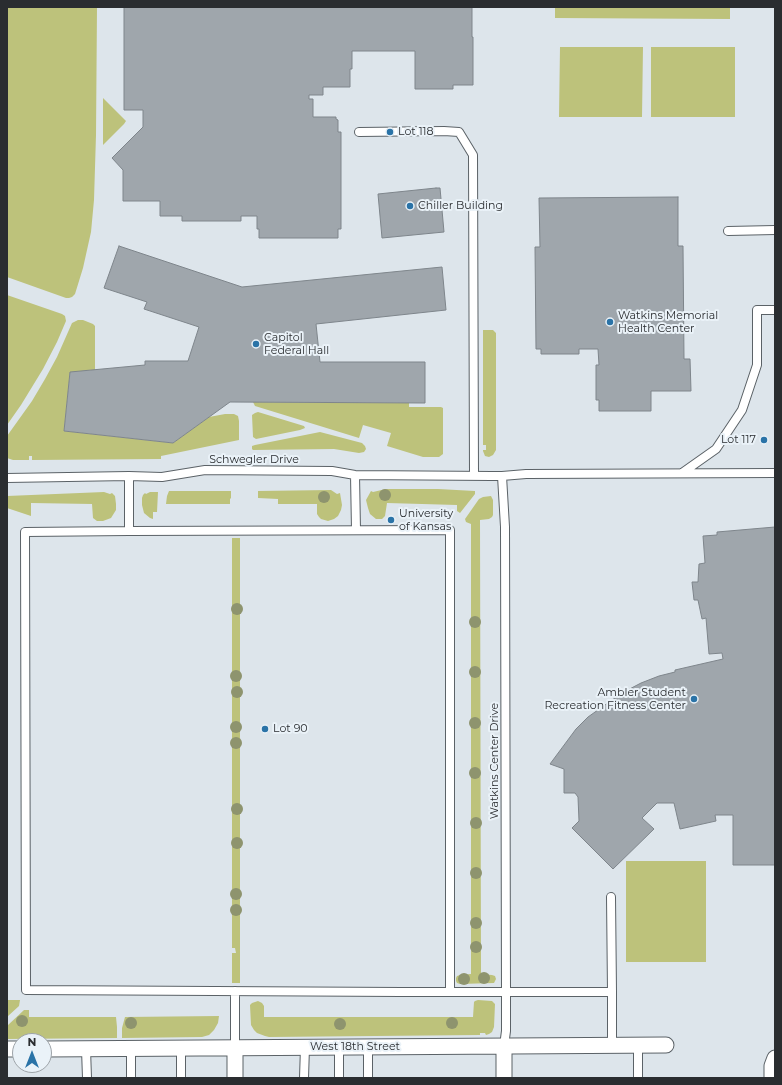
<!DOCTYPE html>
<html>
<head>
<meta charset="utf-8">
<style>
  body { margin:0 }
  #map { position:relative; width:782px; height:1085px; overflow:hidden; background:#dde5eb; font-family:Montserrat,sans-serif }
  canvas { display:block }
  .frame { position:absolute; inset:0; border:8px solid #2a2d30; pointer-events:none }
  .north { position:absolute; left:12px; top:1033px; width:40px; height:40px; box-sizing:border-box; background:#eaf2f8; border:1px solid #9da3a8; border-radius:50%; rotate:0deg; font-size:11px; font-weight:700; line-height:16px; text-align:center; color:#2a2d30 }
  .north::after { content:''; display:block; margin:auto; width:14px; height:18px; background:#2a73a7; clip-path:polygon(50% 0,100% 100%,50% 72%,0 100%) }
</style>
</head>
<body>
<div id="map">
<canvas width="782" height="1085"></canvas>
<div class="frame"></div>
<div class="north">N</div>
</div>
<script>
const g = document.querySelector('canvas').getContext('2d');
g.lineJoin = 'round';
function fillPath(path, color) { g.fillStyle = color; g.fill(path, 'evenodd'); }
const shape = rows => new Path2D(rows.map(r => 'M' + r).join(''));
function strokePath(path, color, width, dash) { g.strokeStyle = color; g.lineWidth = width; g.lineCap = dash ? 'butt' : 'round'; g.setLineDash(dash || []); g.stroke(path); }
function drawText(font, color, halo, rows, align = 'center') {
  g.font = font + ' Montserrat,sans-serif'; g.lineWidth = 4; g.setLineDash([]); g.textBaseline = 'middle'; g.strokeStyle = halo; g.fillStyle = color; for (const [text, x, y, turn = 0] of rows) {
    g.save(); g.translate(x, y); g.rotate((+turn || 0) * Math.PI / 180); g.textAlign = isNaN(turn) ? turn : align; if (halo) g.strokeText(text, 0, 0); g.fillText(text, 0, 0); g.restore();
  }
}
fillPath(shape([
  [7,7,97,7,96,135,94,200,91,232,83,268,75,294,72,297,69,298,66,298,7,277],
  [555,7,730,7,730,19,555,18],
  [560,47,643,47,642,117,559,117],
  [651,47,735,47,735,117,651,117],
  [103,98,126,121,124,124,103,145],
  [7,295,62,314,65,316,66,321,57,342,43,369,21,405,7,425],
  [78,320,83,320,93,324,95,326,95,370,70,373,64,431,173,443,209,417,225,414,234,414,238,416,239,421,239,440,161,456,161,459,32,460,32,456,29,456,29,460,13,460,7,458,7,436,32,401,45,379,57,357,72,323],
  [483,330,493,330,496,333,496,450,493,455,489,457,485,456,483,451,483,450,486,450,486,445,483,445],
  [253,402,409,403,409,407,441,407,443,408,443,454,439,457,423,457,387,446,391,433,363,425,359,438,255,406],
  [258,412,304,426,305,428,300,430,256,439,253,437,252,415,255,413],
  [320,432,362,443,365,446,366,449,364,452,359,453,334,449,253,450,252,449,252,446,255,445],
  [386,489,438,489,475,491,475,494,460,513,457,511,457,505,387,503,385,516,382,519,376,519,370,514,368,508,366,500,371,491,373,492],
  [331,490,337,494,340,493,342,505,341,510,338,516,334,519,328,521,321,519,319,517,317,514,317,504,278,504,278,499,258,498,258,491],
  [169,491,231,491,231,498,230,499,230,504,166,504,167,496],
  [104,492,110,494,112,493,115,496,116,504,116,510,111,518,103,521,97,521,93,518,92,504,31,503,31,516,7,508,7,496],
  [150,492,158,492,157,512,153,512,153,519,150,518,144,513,142,505,142,498,143,495,145,493,146,494],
  [491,496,493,500,493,515,492,517,489,519,480,520,481,974,492,975,495,976,496,979,494,983,460,984,457,983,456,981,456,978,457,976,460,975,471,974,471,524,466,522,465,519,479,499,483,497],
  [232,538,240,538,240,983,232,983,232,953,236,953,235,948,232,948],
  [626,861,706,861,706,962,626,962],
  [7,1000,20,1000,19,1006,7,1017],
  [478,1000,492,1001,495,1004,494,1027,492,1032,489,1034,486,1035,485,1033,480,1033,480,1035,269,1037,265,1036,257,1033,254,1030,251,1025,250,1005,252,1003,258,1001,262,1003,264,1006,264,1017,473,1017,474,1002,475,1001],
  [24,1010,29,1010,29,1017,116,1017,117,1027,117,1038,7,1039,7,1026],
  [219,1016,218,1023,214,1030,209,1035,202,1037,122,1038,122,1028,125,1017]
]), '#bdc27b');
const building = shape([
  [124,7,472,7,472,37,473,37,473,85,453,85,453,89,415,89,415,51,352,51,352,69,350,69,350,87,323,87,323,95,309,95,309,99,313,99,313,117,336,117,336,119,338,120,338,132,341,132,341,229,338,229,338,238,259,238,259,229,257,229,257,216,241,216,241,221,182,221,182,216,160,216,160,201,123,201,123,170,112,158,143,127,143,110,124,110,124,7],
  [436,188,440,188,444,232,382,238,378,194,436,188],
  [678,197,678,246,683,246,684,359,690,359,691,391,651,391,651,411,599,411,599,400,596,400,596,365,599,365,598,349,579,349,579,354,541,354,541,349,536,349,535,247,540,247,539,198,678,197],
  [119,246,242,287,442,267,446,310,316,324,320,362,425,362,425,403,230,402,173,443,64,431,70,372,145,365,145,361,188,361,199,327,144,309,147,302,104,288,119,246],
  [775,527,775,865,733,865,733,815,715,815,716,821,680,829,674,803,657,803,642,818,654,829,613,869,572,828,579,821,578,797,575,793,564,793,564,769,550,764,576,729,588,717,622,693,641,683,659,676,675,672,675,670,723,659,722,653,709,654,706,618,702,619,698,600,694,600,692,582,698,582,699,564,705,563,703,536,717,535,717,532,775,527]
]);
fillPath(building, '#9fa6ac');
strokePath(building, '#7e858b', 1);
const service = shape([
  [359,132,444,131,459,132,473,155,474,475],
  [728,231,775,230],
  [682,473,716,449,742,410,757,365,757,310,775,310],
  [355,475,356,530],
  [129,476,129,531],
  [502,476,505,527,506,992,506,1031,504,1046],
  [7,478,129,476,162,477,205,470,332,471,355,475,492,476,502,476,526,474,775,473],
  [235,991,235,1048],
  [450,992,450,530,129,531,25,532,26,990,402,992,612,992,611,897],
  [612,992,612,1045],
  [638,1045,638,1078],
  [339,1047,339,1078],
  [368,1047,368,1078],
  [131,1048,131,1078],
  [86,1049,87,1078],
  [181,1078,181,1048],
  [304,1078,305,1047]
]);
const minor = shape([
  [504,1046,504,1078],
  [7,1049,20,1049],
  [44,1049,666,1045],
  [235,1078,235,1048],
  [772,1078,772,1066,775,1058]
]);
strokePath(service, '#5b6267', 10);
strokePath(minor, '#5b6267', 17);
strokePath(service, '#fff', 8);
strokePath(minor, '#fff', 15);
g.fillStyle = '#8e946e';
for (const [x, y] of [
  [385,495],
  [324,497],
  [237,609],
  [475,622],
  [475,672],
  [236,676],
  [237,692],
  [475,723],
  [236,727],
  [236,743],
  [475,773],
  [237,809],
  [476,823],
  [237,843],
  [476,873],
  [236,894],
  [236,910],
  [476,923],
  [476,947],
  [484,978],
  [464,979],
  [22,1021],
  [131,1023],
  [452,1023],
  [340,1024]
]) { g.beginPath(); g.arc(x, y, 6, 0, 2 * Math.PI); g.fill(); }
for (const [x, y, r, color] of [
  [390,132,4,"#2a73a7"],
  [410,206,4,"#2a73a7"],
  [610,322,4,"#2a73a7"],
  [256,344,4,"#2a73a7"],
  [764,440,4,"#2a73a7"],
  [391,520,4,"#2a73a7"],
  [694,699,4,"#2a73a7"],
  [265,729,4,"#2a73a7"]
]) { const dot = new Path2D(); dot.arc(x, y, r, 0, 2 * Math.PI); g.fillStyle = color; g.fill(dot); strokePath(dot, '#eaf2f8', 1.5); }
drawText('11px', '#2a2d30', '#eaf2f8', [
  ["Lot 118",398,132],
  ["Chiller Building",418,206],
  ["Watkins Memorial",618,316],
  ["Health Center",618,329],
  ["Capitol",264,338],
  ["Federal Hall",264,351],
  ["Lot 117",756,440,"right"],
  ["University",399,514],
  ["of Kansas",399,527],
  ["Ambler Student",686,693,"right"],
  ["Recreation Fitness Center",686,706,"right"],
  ["Lot 90",273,729]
], 'left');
drawText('11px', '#2a2d30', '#eaf2f8', [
  ["Schwegler Drive",254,460],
  ["Watkins Center Drive",495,761,-90],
  ["West 18th Street",355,1047]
]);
</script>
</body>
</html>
